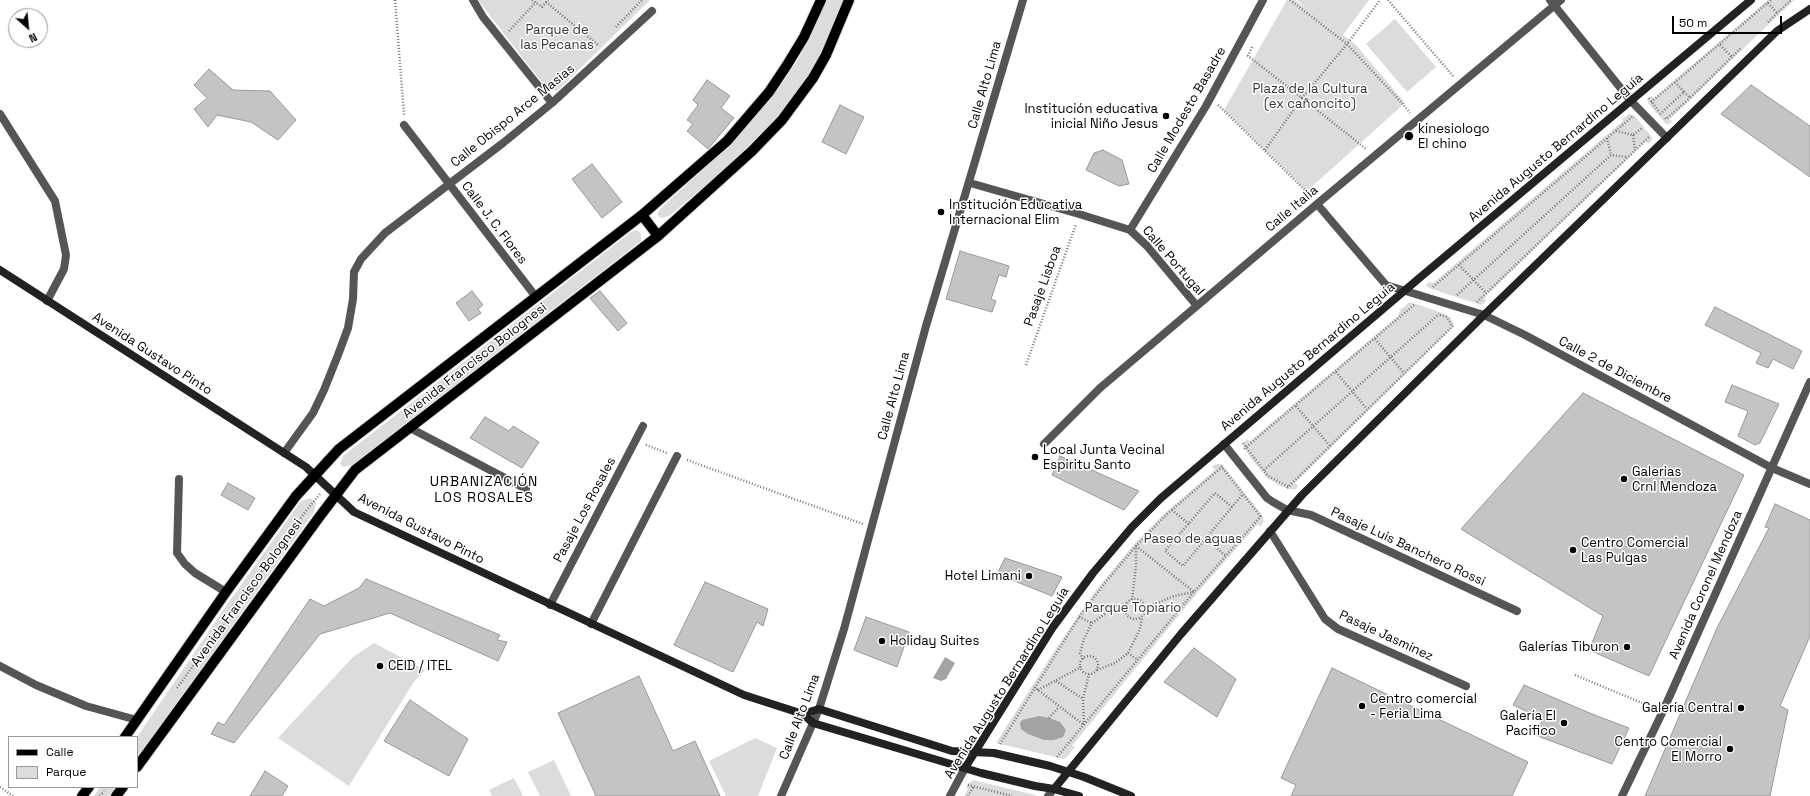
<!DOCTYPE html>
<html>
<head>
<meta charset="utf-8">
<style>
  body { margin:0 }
  #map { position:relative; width:1810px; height:796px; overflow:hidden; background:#fff; font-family:"Space Grotesk",sans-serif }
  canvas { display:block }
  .legend { position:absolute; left:8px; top:736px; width:130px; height:52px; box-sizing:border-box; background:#fff; border:1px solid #999; margin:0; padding:5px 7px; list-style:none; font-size:12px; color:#000 }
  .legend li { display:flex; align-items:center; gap:8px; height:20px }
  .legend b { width:20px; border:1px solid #999 }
  .north { position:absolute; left:8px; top:8px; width:40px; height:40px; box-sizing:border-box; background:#fff; border:1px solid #999; border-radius:50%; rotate:153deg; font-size:11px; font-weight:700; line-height:16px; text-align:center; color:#000 }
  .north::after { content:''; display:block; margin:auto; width:14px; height:18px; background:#000; clip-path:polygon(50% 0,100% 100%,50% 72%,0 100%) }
  .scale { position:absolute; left:1672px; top:16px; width:110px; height:18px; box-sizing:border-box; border:2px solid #000; border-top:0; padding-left:5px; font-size:12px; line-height:14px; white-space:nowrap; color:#000; -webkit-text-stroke:3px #fff; paint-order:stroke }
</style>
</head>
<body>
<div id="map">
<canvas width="1810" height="796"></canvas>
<ul class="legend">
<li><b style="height:5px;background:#000"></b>Calle</li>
<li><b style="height:11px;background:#dcdcdc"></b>Parque</li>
</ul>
<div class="north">N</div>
<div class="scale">50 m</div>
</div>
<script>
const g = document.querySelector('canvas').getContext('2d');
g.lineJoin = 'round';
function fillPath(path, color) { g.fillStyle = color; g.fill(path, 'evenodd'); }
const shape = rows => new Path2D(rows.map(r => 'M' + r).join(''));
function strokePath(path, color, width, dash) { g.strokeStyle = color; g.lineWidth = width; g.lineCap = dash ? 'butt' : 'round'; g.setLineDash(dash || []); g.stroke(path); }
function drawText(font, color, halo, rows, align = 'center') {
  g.font = font + ' "Space Grotesk",sans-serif'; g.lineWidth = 3; g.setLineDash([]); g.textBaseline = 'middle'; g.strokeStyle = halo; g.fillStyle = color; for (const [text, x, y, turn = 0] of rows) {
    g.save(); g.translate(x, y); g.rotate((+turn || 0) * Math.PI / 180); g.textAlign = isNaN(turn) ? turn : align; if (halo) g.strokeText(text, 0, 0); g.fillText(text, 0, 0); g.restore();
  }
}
fillPath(shape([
  [478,0,650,0,557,91,548,89,543,84],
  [827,0,844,0,827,43,813,70,798,93,765,130,725,169,669,216,661,218,657,214,662,207,727,148,783,82,799,58],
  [1287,0,1295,0,1307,9,1297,0,1369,0,1343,35,1356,45,1405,103,1307,191,1224,110],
  [1768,0,1794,0,1670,119,1672,122,1668,124,1666,124,1648,103,1647,99,1651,96,1654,98],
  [1395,19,1436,67,1407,92,1366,44],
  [1629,114,1634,115,1651,136,1652,140,1648,144,1646,141,1484,298,1486,301,1482,305,1478,304,1429,288,1426,285,1429,282,1433,283,1623,121,1622,119],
  [637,230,641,234,641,241,352,465,343,467,340,464,343,456,631,232],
  [1410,302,1445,314,1450,317,1454,325,1451,329,1295,483,1298,486,1295,490,1282,487,1267,478,1249,456,1243,444,1247,439,1250,441,1398,316,1400,310],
  [1217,464,1221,464,1226,469,1262,515,1264,521,1261,527,1258,524,1198,592,1072,746,1075,747,1067,757,1064,759,996,743,1055,650,1096,590,1136,542,1165,513,1215,470,1212,466],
  [310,498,316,502,314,512,137,758,137,737,226,606,301,501],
  [374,643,425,670,413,683,349,786,278,738,353,657],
  [755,738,777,748,758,796,726,796,709,761],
  [554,760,571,796,540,796,528,772],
  [514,778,523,796,492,796,489,790],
  [973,780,1035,795,1036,796,964,796,968,789,966,787,968,784],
  [100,787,115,787,109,796,94,796]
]), '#dcdcdc');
fillPath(shape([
  [945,657,955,663,946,679,941,681,933,678],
  [1039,716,1049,718,1060,722,1066,730,1063,737,1054,740,1044,740,1028,734,1021,729,1020,723,1022,720]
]), '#a3a3a3');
const building = shape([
  [209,69,233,90,270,91,296,120,278,140,251,122,217,115,208,127,194,109,207,98,194,85,209,69],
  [707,80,730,96,721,108,734,118,708,149,687,131,693,124,687,120,698,105,693,100,707,80],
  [1751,85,1810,126,1810,177,1721,114,1751,85],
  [840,105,864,117,846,154,822,142,840,105],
  [1103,150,1122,160,1129,184,1119,186,1086,170,1094,153,1103,150],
  [592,164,622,202,602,218,572,179,592,164],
  [960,251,1009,266,1006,277,999,275,991,299,996,301,992,312,946,299,960,251],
  [472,291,483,305,478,309,481,313,469,321,456,303,472,291],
  [600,291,627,323,618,331,590,298,600,291],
  [1715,307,1802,351,1793,369,1773,359,1768,368,1756,363,1761,353,1705,325,1715,307],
  [1732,385,1779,404,1760,443,1755,445,1738,436,1748,411,1725,402,1732,385],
  [1583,393,1744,475,1649,676,1589,650,1603,616,1461,529,1583,393],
  [485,417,509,431,513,426,539,442,522,468,470,438,485,417],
  [1060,456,1139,491,1124,510,1052,475,1060,456],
  [228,483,255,498,248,510,221,495,228,483],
  [1775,504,1810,520,1810,636,1780,706,1788,710,1770,796,1645,796,1717,628,1769,528,1765,527,1775,504],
  [1005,558,1062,577,1052,596,997,574,1005,558],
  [366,579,500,635,497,640,507,642,498,661,390,613,320,634,234,743,211,734,218,722,224,725,310,599,324,606,359,588,366,579],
  [705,582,768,609,763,626,757,622,733,672,674,645,705,582],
  [866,617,909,632,897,667,854,650,866,617],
  [1194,648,1236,679,1217,717,1164,682,1194,648],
  [1332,668,1528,762,1512,796,1291,796,1296,785,1281,778,1332,668],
  [639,676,673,751,695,741,720,796,596,796,558,713,639,676],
  [1524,685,1592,714,1629,728,1612,764,1535,735,1543,719,1513,705,1524,685],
  [410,700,468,739,449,776,384,741,410,700],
  [265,771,288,786,282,796,250,796,265,771]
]);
fillPath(building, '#c4c4c4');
strokePath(building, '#999', 1);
const primary = shape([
  [642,215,658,236],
  [125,737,226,592,296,496,339,449,642,215,727,141,769,92,787,65,804,37,821,0],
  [137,767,320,516,355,470,658,236,752,151,782,120,813,78,826,55,849,0],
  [82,796,89,787],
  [116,796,123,787]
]);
strokePath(primary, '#dbdbdb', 12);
strokePath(shape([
  [395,0,404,115],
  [532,0,542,7,548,0],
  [1290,0,1347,44,1402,103,1410,113],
  [1388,0,1453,76],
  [546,2,598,45],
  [1768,3,1777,13],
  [1768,22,1791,0],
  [616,27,642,0],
  [509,31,536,2],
  [1720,45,1732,57],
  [1252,47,1248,56,1302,98,1347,44,1380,0],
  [1684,92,1690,98,1741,48],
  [1649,98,1659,112],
  [1651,102,1675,82],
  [1218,105,1310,195],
  [1660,114,1684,92,1675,82,1771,0],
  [1665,118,1666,119,1690,98],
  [1616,131,1633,135,1642,128],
  [1633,135,1635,150],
  [1607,138,1611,155],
  [1265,150,1302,98,1366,149],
  [1459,265,1486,293],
  [1433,287,1633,116],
  [1457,295,1611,155,1627,157],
  [1477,302,1650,136],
  [1440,315,1447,317,1452,326],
  [1375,339,1404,373],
  [1026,365,1076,224],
  [1336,372,1367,409],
  [1296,406,1330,446],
  [1243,443,1268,476,1289,487],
  [646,445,667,453],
  [1244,449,1415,304],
  [687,460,863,524],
  [1221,466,1261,517],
  [1264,470,1439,314],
  [1287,488,1454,325],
  [1232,507,1215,493,1165,551,1183,566,1232,507,1243,494],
  [1172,510,1189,524],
  [1206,539,1226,556],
  [1136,546,1194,592],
  '1125 609a10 10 0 1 1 20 0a10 10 0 1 1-20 0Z',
  [1132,600,1136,566,1136,546],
  [1145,608,1174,596,1194,592],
  [1079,617,1092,623],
  [1128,653,1138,660],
  '1080 665a9 9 0 1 1 18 0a9 9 0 1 1-18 0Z',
  [1083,659,1080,653,1084,639,1092,623,1116,606,1126,604],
  [1097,670,1115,663,1128,653,1140,629,1142,617],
  [1575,675,1654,708],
  [1056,681,1083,699],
  [1034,687,1084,725],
  [177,688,306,511,320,494],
  [1038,690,1081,667],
  [1049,718,1059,707],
  [1084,725,1083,699,1089,674],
  [1000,744,1079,617,1105,583,1136,546,1166,515,1223,466],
  [1057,757,1194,592,1262,515],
  [968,785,1012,796],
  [0,787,13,796],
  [100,796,104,791],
  [968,796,974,786]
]), '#777', 2.5, [1, 2]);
strokePath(shape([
  [410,428,526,489],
  [179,479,177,553,185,564,195,573,226,592],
  [591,624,677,456]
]), '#555', 8);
strokePath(shape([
  [473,0,483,17,552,103],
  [1550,0,1631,101,1667,138],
  [0,114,55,201,66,255,64,269,47,301],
  [404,125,536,297],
  [970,183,1079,214,1130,230,1147,246,1197,306],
  [1317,204,1386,285,1484,315,1525,335,1772,468,1810,484],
  [1130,230,1206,106,1263,0],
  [1044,444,1100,388,1317,204,1561,0],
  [1224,444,1267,498,1273,502,1287,510,1311,515,1517,611],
  [284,453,313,413,324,390,338,355,348,328,353,299,354,272,361,259,385,233,503,143,552,103,652,11],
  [1270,531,1325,619,1338,629,1466,686],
  [550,605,643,426],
  [0,666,36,685,86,706,137,720],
  [781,796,813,723]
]), '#555', 8);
strokePath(shape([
  [813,723,819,709,844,629,926,326,1023,0],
  [950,796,965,768],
  [1048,796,1054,789],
  [1622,796,1663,711,1810,382]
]), '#555', 8);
strokePath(shape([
  [0,270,306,467,354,512,744,695,803,714,813,723,981,773,1035,786,1054,789,1079,796],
  [803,714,819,709,952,751,994,753,1050,766,1084,777,1131,796],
  [965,768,1053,627,1093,573,1132,527,1161,498,1417,280,1751,0],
  [1054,789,1181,634,1302,495,1484,315,1777,31,1810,9]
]), '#222', 8);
strokePath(primary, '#000', 10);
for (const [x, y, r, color] of [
  [1166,116,4,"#000"],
  [1409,136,5,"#000"],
  [941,212,4,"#000"],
  [1035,457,4,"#000"],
  [1624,479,4,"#000"],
  [1573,550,4,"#000"],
  [1029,576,4,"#000"],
  [882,641,4,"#000"],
  [1627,647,4,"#000"],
  [380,666,4,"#000"],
  [1362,706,4,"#000"],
  [1741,708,4,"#000"],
  [1564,723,4,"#000"],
  [1730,749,4,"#000"]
]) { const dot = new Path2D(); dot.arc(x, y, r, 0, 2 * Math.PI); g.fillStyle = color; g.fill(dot); strokePath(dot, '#fff', 1.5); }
drawText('13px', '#333', '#fff', [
  ["Parque de",557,30],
  ["las Pecanas",557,45],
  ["Plaza de la Cultura",1310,89],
  ["(ex cañoncito)",1310,104],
  ["Paseo de aguas",1193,539],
  ["Parque Topiario",1133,608]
]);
drawText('13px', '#000', '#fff', [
  ["Calle Alto Lima",985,85,-74],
  ["Calle Modesto Basadre",1187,110,-60],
  ["Calle Obispo Arce Masias",513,116,-39],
  ["Avenida Augusto Bernardino Leguía",1556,148,-40],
  ["Calle Italia",1292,209,-40],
  ["Calle J. C. Flores",494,223,53],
  ["Calle Portugal",1173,261,49],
  ["Pasaje Lisboa",1043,286,-70],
  ["Avenida Gustavo Pinto",152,354,33],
  ["Avenida Augusto Bernardino Leguía",1308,357,-40],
  ["Avenida Francisco Bolognesi",475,361,-38],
  ["Calle 2 de Diciembre",1615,370,28],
  ["Calle Alto Lima",894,396,-75],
  ["Pasaje Los Rosales",585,510,-62],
  ["Avenida Gustavo Pinto",421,529,27],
  ["Pasaje Luis Banchero Rossi",1408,547,25],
  ["Avenida Coronel Mendoza",1706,585,-66],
  ["Avenida Francisco Bolognesi",247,593,-54],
  ["Pasaje Jasminez",1386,636,25],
  ["Avenida Augusto Bernardino Leguía",1007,683,-58],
  ["Calle Alto Lima",800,717,-69]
]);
drawText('13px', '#000', '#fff', [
  ["Institución educativa",1158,109,"right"],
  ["inicial Niño Jesus",1158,124,"right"],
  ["kinesiologo",1418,129],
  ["El chino",1418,144],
  ["Institución Educativa",949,205],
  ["Internacional Elim",949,220],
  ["Local Junta Vecinal",1043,450],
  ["Espiritu Santo",1043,465],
  ["Galerias",1632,472],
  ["Crnl Mendoza",1632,487],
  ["Centro Comercial",1581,543],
  ["Las Pulgas",1581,558],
  ["Hotel Limani",1021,576,"right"],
  ["Holiday Suites",890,641],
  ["Galerías Tiburon",1619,647,"right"],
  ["CEID / ITEL",388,666],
  ["Centro comercial",1370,699],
  ["- Feria Lima",1370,714],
  ["Galería Central",1733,708,"right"],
  ["Galería El",1556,716,"right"],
  ["Pacifico",1556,731,"right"],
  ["Centro Comercial",1722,742,"right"],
  ["El Morro",1722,757,"right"]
], 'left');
g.letterSpacing = '1px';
drawText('14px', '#000', '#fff', [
  ["URBANIZACIÓN",484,482],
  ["LOS ROSALES",484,498]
]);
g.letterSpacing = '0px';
</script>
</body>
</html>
